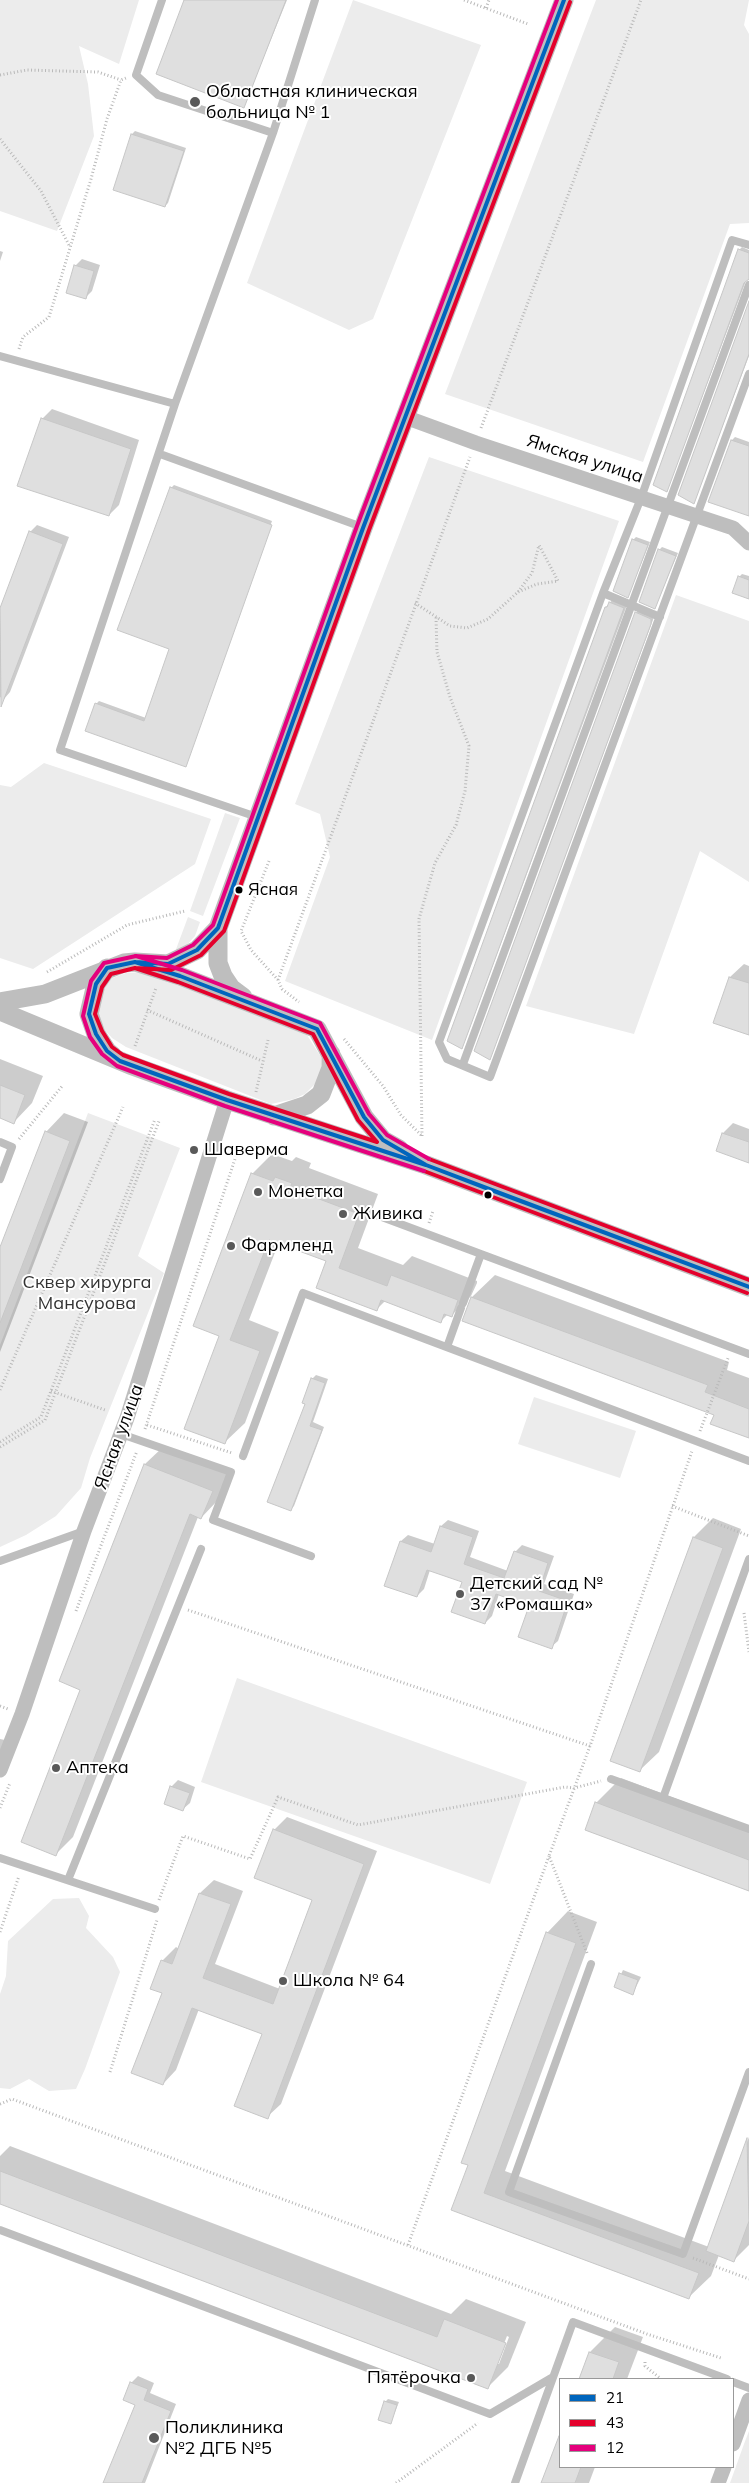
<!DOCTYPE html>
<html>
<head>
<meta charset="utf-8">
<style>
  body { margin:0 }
  #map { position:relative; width:749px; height:2483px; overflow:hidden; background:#fff; font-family:Mulish,sans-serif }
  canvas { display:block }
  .legend { position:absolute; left:559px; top:2378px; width:175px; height:90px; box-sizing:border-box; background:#fff; border:1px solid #999; margin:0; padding:6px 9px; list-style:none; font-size:15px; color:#000 }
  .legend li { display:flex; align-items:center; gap:10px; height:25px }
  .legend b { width:25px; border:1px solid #999 }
</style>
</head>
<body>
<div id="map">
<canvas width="749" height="2483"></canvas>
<ul class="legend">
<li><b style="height:6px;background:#0065bd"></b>21</li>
<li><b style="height:6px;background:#e4002b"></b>43</li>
<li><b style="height:6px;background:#e5007d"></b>12</li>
</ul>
</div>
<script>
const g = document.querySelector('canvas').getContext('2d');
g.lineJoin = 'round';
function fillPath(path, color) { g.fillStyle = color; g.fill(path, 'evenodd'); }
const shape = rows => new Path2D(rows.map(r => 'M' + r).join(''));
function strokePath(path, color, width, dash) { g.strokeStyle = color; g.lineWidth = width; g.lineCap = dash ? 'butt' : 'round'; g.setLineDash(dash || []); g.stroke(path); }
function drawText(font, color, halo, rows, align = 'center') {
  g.font = font + ' Mulish,sans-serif'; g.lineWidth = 4; g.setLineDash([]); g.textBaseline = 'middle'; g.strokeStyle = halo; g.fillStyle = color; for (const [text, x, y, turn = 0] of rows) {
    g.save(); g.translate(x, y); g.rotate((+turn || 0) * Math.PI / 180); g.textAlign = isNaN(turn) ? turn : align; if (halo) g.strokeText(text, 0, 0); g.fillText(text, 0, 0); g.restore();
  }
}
fillPath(shape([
  [0,0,139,0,119,64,79,46,88,84,94,136,57,231,0,211],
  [353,0,481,45,373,319,349,330,247,283],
  [596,0,749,0,744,25,749,34,749,223,730,224,643,462,445,394],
  [429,457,619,521,432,1040,285,981,330,857,320,814,295,804],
  [676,595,749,621,749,882,700,851,634,1034,526,1006],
  [44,763,211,819,195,864,33,969,0,958,0,785,11,787],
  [225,813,240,818,203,916,190,911],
  [188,917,200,922,195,936,186,946,175,952],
  [146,972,307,1035,321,1057,322,1073,315,1084,305,1094,294,1099,271,1104,126,1047,112,1038,101,1026,96,1004,110,979,126,973],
  [88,1113,180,1148,138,1256,164,1273,90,1458,81,1488,56,1516,26,1535,0,1547,0,1345],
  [534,1397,636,1431,620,1478,518,1444],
  [237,1678,527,1782,490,1884,201,1782],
  [79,1898,89,1916,86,1928,113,1957,120,1972,85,2069,76,2089,49,2091,29,2079,10,2089,0,2088,0,1994,6,1976,8,1941,53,1899],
  [749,2431,749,2483,730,2483,744,2444]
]), '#ececec');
fillPath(shape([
  [185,0,287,0,244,106],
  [135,131,186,148,168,203,165,206,132,134],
  [742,247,749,250,749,279,746,281,667,490,739,250],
  [0,251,3,252,0,261],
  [82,259,100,265,92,291,85,298,75,266],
  [749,305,749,356,694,502],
  [52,409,139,440,119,505,109,515,42,419],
  [735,437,749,442,749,515,732,440],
  [174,485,272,521,186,763,96,704,99,701,146,718,171,648,171,488],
  [37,525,69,537,10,692,4,699,0,697,0,612,30,532],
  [636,537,650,542,628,596,633,540],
  [662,547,678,553,655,607,659,550],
  [742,574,749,576,749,598,739,577],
  [613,599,627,605,462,1048,606,607],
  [639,610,654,616,653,620,490,1058,636,613],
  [744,964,749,966,749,1034,715,1023,730,977],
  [0,1059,43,1076,32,1103,14,1122,0,1117],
  [64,1113,88,1122,0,1352,0,1251,46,1132],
  [733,1123,749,1129,749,1161,723,1133],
  [272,1154,292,1161,296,1157,311,1163,309,1168,378,1194,358,1248,403,1265,412,1256,477,1281,477,1283,471,1296,451,1316,448,1314,441,1321,386,1300,377,1309,328,1261,279,1242,249,1320,279,1332,245,1423,225,1442,220,1335,252,1174],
  [495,1275,729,1362,727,1370,749,1378,749,1437,715,1414,464,1320,472,1297],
  [316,1375,328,1379,313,1422,324,1427,294,1506,291,1509,306,1403,312,1379],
  [163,1447,229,1473,218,1500,201,1518,198,1517,73,1837,56,1854,82,1689,60,1680,145,1464],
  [713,1518,741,1529,659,1752,640,1770,612,1760,694,1537],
  [448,1520,479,1531,470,1557,508,1571,515,1552,522,1545,554,1556,544,1584,574,1594,558,1641,551,1647,531,1605,499,1594,492,1616,485,1623,463,1581,430,1570,424,1589,417,1596,401,1541,408,1535,435,1544,441,1526],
  [0,1739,5,1740,0,1752],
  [621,1778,749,1826,749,1890,596,1803],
  [178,1780,195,1787,190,1803,183,1809,171,1787],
  [287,1817,377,1851,281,2104,267,2117,263,2034,199,2009,176,2070,163,2084,162,1961,176,1947,179,1949,200,1893,214,1880,243,1891,215,1964,280,1989,314,1899,274,1830],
  [568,1911,597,1922,505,2171,709,2247,749,2137,749,2245,734,2260,719,2255,711,2276,689,2297,452,2209,470,2164,547,1933],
  [623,1970,641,1977,633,1993,615,1987],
  [10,2146,451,2314,466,2299,526,2322,508,2367,487,2388,0,2203,0,2156],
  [507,2336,509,2337,499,2364,496,2364],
  [615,2327,643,2337,627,2379,581,2379,590,2352],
  [138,2376,154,2383,150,2393,176,2404,145,2483,105,2483,136,2404,131,2383],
  [388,2399,399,2402,391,2422,385,2402],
  [560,2435,560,2467,595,2467,589,2483,543,2483]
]), '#0003');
const building = shape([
  [184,0,286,0,244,108,156,74,184,0],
  [131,134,184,151,165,207,113,190,131,134],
  [738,249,749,253,749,279,744,283,667,492,653,485,738,249],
  [74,265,94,271,86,299,66,293,74,265],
  [749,301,749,354,694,504,678,495,749,301],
  [41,418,131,449,109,516,17,486,41,418],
  [731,440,749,446,749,516,708,502,731,440],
  [170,487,272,525,186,767,85,731,95,703,144,721,169,649,117,630,170,487],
  [29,531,63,544,1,707,0,608,29,531],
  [632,539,648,545,628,598,613,591,632,539],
  [658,549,676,556,655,609,639,602,658,549],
  [738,576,749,580,749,599,732,593,738,576],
  [609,602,624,608,462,1049,447,1041,605,607,607,607,609,602],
  [635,612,651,619,651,624,490,1060,474,1051,635,612],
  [729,977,749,983,749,1035,713,1023,729,977],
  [0,1085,25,1095,14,1124,0,1118,0,1085],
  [45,1131,70,1141,0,1323,0,1247,45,1131],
  [722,1133,749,1142,749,1163,716,1151,722,1133],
  [251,1173,273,1181,275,1177,292,1183,290,1188,359,1214,339,1268,387,1286,391,1275,458,1300,452,1317,444,1314,441,1323,381,1300,377,1311,316,1288,326,1261,269,1240,230,1340,260,1351,225,1444,184,1429,219,1336,193,1326,251,1173],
  [471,1297,708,1385,705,1392,749,1409,749,1438,710,1424,714,1415,462,1321,471,1297],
  [311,1378,325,1383,310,1426,322,1430,291,1511,267,1502,305,1404,302,1403,311,1378],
  [144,1464,213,1491,201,1519,190,1514,56,1856,21,1842,80,1690,59,1681,144,1464],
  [440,1526,473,1537,464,1564,504,1578,514,1551,548,1563,539,1591,568,1601,552,1649,518,1637,529,1606,496,1594,485,1624,451,1612,462,1582,427,1570,417,1597,384,1586,400,1541,431,1552,440,1526],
  [693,1537,723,1548,640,1772,610,1761,693,1537],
  [170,1786,190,1793,183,1811,164,1804,170,1786],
  [595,1802,749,1860,749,1891,585,1830,595,1802],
  [273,1829,364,1864,268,2119,234,2106,262,2034,192,2008,163,2085,131,2073,162,1993,150,1989,161,1960,172,1964,199,1893,231,1904,203,1978,273,2004,312,1900,254,1878,273,1829],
  [546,1932,576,1943,484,2193,699,2273,689,2299,451,2210,468,2165,461,2163,546,1932],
  [619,1973,638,1980,633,1995,614,1987,619,1973],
  [747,2138,749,2221,734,2262,706,2251,747,2138],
  [0,2171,437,2337,444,2319,506,2343,488,2389,0,2204,0,2171],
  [589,2352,619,2362,613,2379,579,2379,589,2352],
  [130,2382,148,2389,144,2400,171,2411,142,2483,103,2483,135,2405,123,2400,130,2382],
  [384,2401,397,2405,391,2424,378,2420,384,2401],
  [559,2436,560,2467,581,2467,575,2483,541,2483,559,2436]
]);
fillPath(building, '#dfdfdf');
strokePath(building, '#c7c7c7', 1);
strokePath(shape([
  [464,0,528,24],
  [486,8,489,0],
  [0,75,27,70,98,72,121,80],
  [0,139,41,191,70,247],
  [19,349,23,337,49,317,91,179,107,119,121,80,126,78],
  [481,428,641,0],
  [518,592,532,573,539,545],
  [415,603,450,626,467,628,488,619,518,592,537,584,558,581,539,545],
  [269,861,241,931,251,950,278,980,282,989,299,1002],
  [47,972,127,925,185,911],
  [278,980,470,457],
  [147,1010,262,1061],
  [344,1039,383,1086,401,1115,421,1135],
  [135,1046,156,988],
  [256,1092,268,1040],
  [422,1136,419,919,435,863,456,825,465,791,469,746,450,697,437,652,436,617],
  [19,1139,63,1085],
  [429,1223,433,1211],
  [0,1390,123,1107],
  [51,1391,105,1410],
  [147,1425,232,1453],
  [145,1429,240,1144],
  [700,1431,728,1358],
  [0,1442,41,1417,155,1119],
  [0,1447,45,1420,159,1121],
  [672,1506,749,1536],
  [188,1610,590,1746],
  [76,1611,137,1451],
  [744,1613,749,1652],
  [0,1706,8,1709],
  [0,1808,10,1783],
  [159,1900,183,1836,250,1859,278,1797,358,1825,565,1787,574,1788,601,1781],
  [0,1932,19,1876],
  [587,1953,549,1856,590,1746,692,1451],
  [110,2072,157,1920],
  [0,2104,12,2099,647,2334,721,2358],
  [408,2245,549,1856],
  [693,2258,749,2279],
  [645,2362,645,2366,661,2379],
  [396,2483,478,2423]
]), '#b9b9b9', 3, [1, 2.5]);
strokePath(shape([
  [162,0,136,75,158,95,273,133],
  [749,245,732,240,641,498,603,593,439,1042,447,1059,490,1077,749,374],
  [0,356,175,404],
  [160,454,362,527],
  [603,593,660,617],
  [257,817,60,750,175,404,273,133,315,0],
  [463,1064,749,285],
  [0,1142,12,1147,0,1179],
  [363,1210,749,1354],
  [463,1303,481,1254],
  [447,1347,461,1308],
  [121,1434,231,1472,213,1520,311,1556],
  [243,1456,303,1293,749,1461],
  [0,1561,84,1531],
  [611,1779,749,1829],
  [663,1798,749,1559],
  [0,1858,155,1909],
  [68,1880,201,1549],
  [591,1964,509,2192,683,2254,749,2072],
  [0,2230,490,2414,553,2377],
  [733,2382,749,2388],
  [515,2483,573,2322,727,2379]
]), '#bebebe', 8);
strokePath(shape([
  [405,417,476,443,733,528,749,543],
  [0,1770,22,1714,84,1531,127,1418,227,1100],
  [733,2444,749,2400],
  [718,2483,724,2467]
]), '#bebebe', 15);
strokePath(shape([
  [218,928,218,963,223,976,231,988,243,997],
  [135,962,168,964,197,950,218,928,363,528,564,0],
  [107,968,96,984,89,1014,96,1034,107,1051,113,1056],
  [0,1002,45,994,124,963,135,962,180,976,317,1029,364,1117,383,1140,399,1149],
  [0,1011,130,1065,227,1100,426,1165,749,1287],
  [274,1116,307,1105,321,1094,331,1068,331,1054]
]), '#bebebe', 19);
strokePath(shape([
  [135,962,168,964,197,950,218,928,363,528,564,0],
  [135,962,180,976,317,1029,364,1117,383,1140,426,1165,227,1100,120,1061,107,1051,96,1034,89,1014,96,984,107,968,135,962],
  [426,1165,749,1287,488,1189,426,1165]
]), '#0065bd', 4);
strokePath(shape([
  [135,968,171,970,201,955,224,931,369,530,570,2],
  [135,968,178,982,313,1034,358,1120,377,1142,229,1094,123,1055,112,1047,102,1031,95,1014,102,987,111,974,135,968],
  [429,1159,749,1280],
  [424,1171,747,1293]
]), '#e4002b', 4);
strokePath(shape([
  [135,956,167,958,193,945,213,925,357,526,557,0],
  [424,1171,225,1106,117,1066,102,1054,90,1037,83,1016,91,981,104,963,136,956,182,970,320,1023,369,1114,387,1135,429,1159]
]), '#e5007d', 4);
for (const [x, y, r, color] of [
  [195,102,6,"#595959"],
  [239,890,4.5,"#000"],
  [194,1150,5,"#595959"],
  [258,1192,5,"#595959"],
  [488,1195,4.5,"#000"],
  [343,1214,5,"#595959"],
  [231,1246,5,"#595959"],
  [460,1594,5,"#595959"],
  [56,1768,5,"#595959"],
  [283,1981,5,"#595959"],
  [471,2378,5,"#595959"],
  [154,2438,6,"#595959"]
]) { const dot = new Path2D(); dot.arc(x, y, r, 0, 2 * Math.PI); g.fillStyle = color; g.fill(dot); strokePath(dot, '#fff', 2); }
drawText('17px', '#000', '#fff', [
  ["Ясная",248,890]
], 'left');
drawText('18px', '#000', '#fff', [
  ["Областная клиническая",206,92],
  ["больница № 1",206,113],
  ["Шаверма",204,1150],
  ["Монетка",268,1192],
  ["Живика",353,1214],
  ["Фармленд",241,1246],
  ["Детский сад №",470,1584],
  ["37 «Ромашка»",470,1605],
  ["Аптека",66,1768],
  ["Школа № 64",293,1981],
  ["Пятёрочка",461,2378,"right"],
  ["Поликлиника",165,2428],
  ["№2 ДГБ №5",165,2449]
], 'left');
drawText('18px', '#000', '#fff', [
  ["Ямская улица",585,459,18],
  ["Ясная улица",119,1437,-70]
]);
drawText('18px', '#333', '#fff', [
  ["Сквер хирурга",87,1283],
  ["Мансурова",87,1304]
]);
</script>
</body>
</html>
